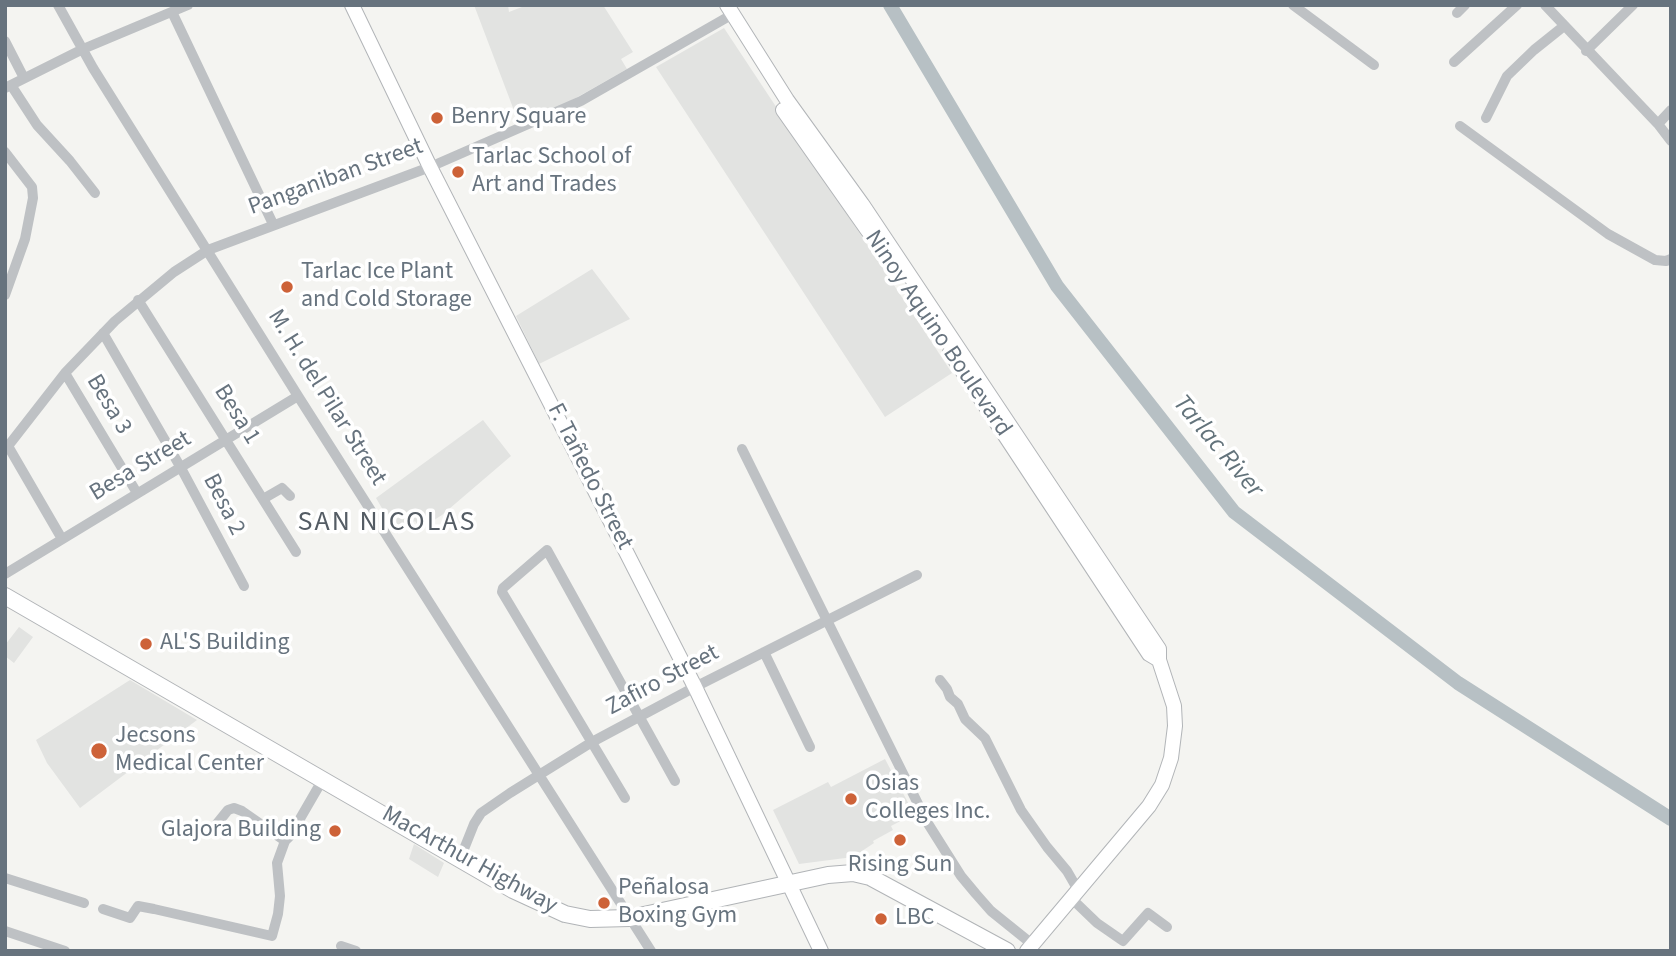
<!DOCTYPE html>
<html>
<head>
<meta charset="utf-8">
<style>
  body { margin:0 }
  #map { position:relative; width:1676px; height:956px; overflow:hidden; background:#f4f4f1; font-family:"Source Sans 3",sans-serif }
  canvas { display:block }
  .frame { position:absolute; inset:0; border:7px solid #67737e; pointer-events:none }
</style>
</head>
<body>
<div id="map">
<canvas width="1676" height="956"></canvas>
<div class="frame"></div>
</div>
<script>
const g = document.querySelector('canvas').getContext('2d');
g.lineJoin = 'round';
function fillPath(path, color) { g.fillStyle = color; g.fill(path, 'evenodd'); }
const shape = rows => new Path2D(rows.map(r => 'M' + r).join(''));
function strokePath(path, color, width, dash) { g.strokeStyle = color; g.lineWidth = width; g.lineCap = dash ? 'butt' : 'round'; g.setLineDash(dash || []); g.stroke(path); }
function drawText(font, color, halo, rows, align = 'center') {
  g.font = font + ' "Source Sans 3",sans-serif'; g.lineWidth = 7; g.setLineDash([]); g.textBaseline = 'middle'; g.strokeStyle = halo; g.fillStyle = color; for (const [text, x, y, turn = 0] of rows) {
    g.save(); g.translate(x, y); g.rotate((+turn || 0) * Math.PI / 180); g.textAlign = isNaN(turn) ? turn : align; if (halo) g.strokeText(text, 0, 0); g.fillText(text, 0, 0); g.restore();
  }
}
fillPath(shape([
  [474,5,508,5,509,12,527,5,603,5,633,52,621,59,627,69,567,103,518,121],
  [724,28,952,373,885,417,656,67],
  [592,269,630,319,539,364,516,316],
  [483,420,511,456,442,515,420,529,415,521,397,534,376,498],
  [19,627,33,637,14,663,5,656,5,645],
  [130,680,197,720,80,808,47,763,36,740],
  [885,759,914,814,891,826,893,830,873,841,874,843,853,857,799,864,773,810,828,782,831,787],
  [414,844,444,863,438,877,409,859]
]), '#e2e3e1');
strokePath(shape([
  [890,5,1057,286,1234,512,1458,683,1671,819]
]), '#b7c0c4', 14);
const major = shape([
  [352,5,430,167,695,687,821,951],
  [727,5,787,100,862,204,1159,649,1159,660,1174,706,1175,726,1171,758,1162,785,1149,806,1027,951],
  [783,110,868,231],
  [950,352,1149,654,1159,660]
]);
const highway = shape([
  [5,596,513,890,565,914,590,919,630,918,828,875,853,873,870,877,1007,951]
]);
strokePath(major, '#b2b5b8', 16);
strokePath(highway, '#b1b4b7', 18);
strokePath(shape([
  [58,5,93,68,298,396,651,951],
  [1293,5,1374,65],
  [1545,5,1658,124,1671,141],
  [172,12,273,224],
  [1457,13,1465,5],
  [5,41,24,78],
  [1586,51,1633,5],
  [1454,62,1517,5],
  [11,85,37,125,70,161,95,193],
  [5,88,83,49,188,5],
  [1486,118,1507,76,1534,50,1564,26],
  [1658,124,1671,110],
  [1460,126,1608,234,1655,260,1666,261,1671,259],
  [5,152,32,187,33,198,25,239,5,295],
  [138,300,296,552],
  [103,333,181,468,244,586],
  [65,373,137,493],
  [8,446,62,539],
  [742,449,927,822,961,876,976,894,991,911,1032,944],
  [5,450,65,373,115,321,174,272,208,250,430,167,581,101,733,14],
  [263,499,282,488,290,496],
  [5,574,298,396],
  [764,652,810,747],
  [940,680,947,689,950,697,958,704,965,719,985,738,1021,810,1047,847,1067,871,1078,890],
  [625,798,502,592,503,588,547,550,675,781],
  [211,831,228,810,234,808,242,811,285,841],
  [460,859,474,824,481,813,510,793,592,742,695,687,917,575],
  [5,878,84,903],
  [1071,898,1097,923,1123,941,1148,913,1167,927],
  [103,909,130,918,138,906,154,909,272,936,278,914,280,896,277,863,285,841,290,836,323,779],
  [5,931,65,951],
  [341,946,356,951]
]), '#bec1c4', 10);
strokePath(major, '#fff', 14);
strokePath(highway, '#fff', 16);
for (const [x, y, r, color] of [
  [437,118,7,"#cd6238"],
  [458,172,7,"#cd6238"],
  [287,287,7,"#cd6238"],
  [146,644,7,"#cd6238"],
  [99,751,9,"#cd6238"],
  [851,799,7,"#cd6238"],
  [335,831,7,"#cd6238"],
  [900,840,7,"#cd6238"],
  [604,903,7,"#cd6238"],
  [881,919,7,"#cd6238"]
]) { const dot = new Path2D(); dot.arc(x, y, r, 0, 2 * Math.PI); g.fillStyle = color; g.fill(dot); strokePath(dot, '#fff', 2.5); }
drawText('24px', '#67737e', '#fff', [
  ["Benry Square",451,118],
  ["Tarlac School of",472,158],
  ["Art and Trades",472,186],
  ["Tarlac Ice Plant",301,273],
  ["and Cold Storage",301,301],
  ["AL'S Building",160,644],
  ["Jecsons",115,737],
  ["Medical Center",115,765],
  ["Osias",865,785],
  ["Colleges Inc.",865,813],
  ["Glajora Building",321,831,"right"],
  ["Rising Sun",900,866,"center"],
  ["Peñalosa",618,889],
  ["Boxing Gym",618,917],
  ["LBC",895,919]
], 'left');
drawText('24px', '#67737e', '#fff', [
  ["Panganiban Street",336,178,-20],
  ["Ninoy Aquino Boulevard",937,334,56],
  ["M. H. del Pilar Street",326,398,58],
  ["Besa 3",108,405,59],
  ["Besa 1",236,415,58],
  ["Besa Street",141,467,-31],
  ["F. Tañedo Street",589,477,63],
  ["Besa 2",223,505,63],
  ["Zafiro Street",663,681,-28],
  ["MacArthur Highway",469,861,29]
]);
drawText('italic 26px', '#63737b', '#fff', [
  ["Tarlac River",1217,447,50]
]);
g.letterSpacing = '2px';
drawText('28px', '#545c64', '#fff', [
  ["SAN NICOLAS",387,524]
]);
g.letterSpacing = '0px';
</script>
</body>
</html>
